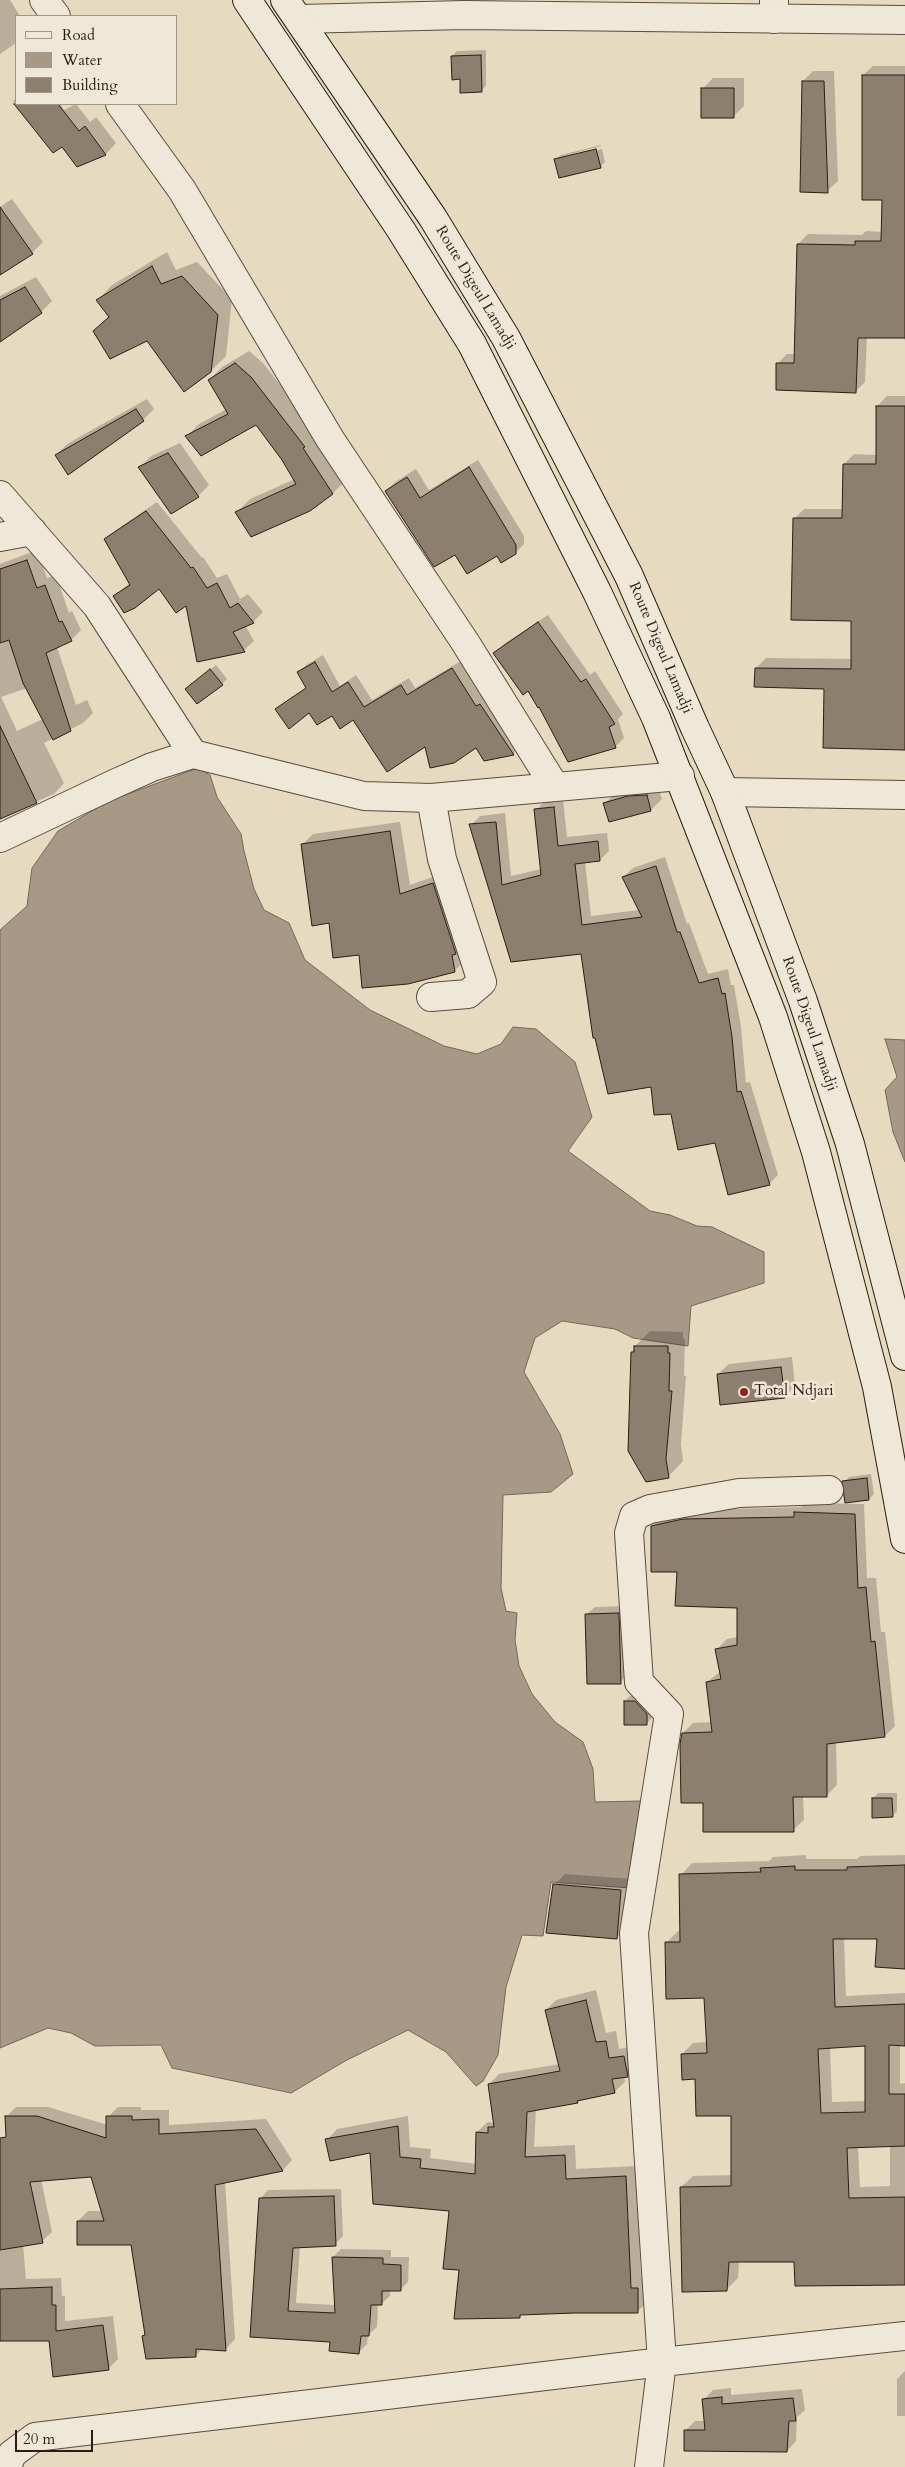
<!DOCTYPE html>
<html>
<head>
<meta charset="utf-8">
<style>
  body { margin:0 }
  #map { position:relative; width:905px; height:2467px; overflow:hidden; background:#e6dac1; font-family:Cardo,serif }
  canvas { display:block }
  .legend { position:absolute; left:15px; top:15px; width:162px; height:90px; box-sizing:border-box; background:#efe7d7; border:1px solid #a19688; margin:0; padding:6px 9px; list-style:none; font-size:15px; color:#2c1c12 }
  .legend li { display:flex; align-items:center; gap:10px; height:25px }
  .legend b { width:25px; border:1px solid #a19688 }
  .scale { position:absolute; left:15px; top:2430px; width:78px; height:22px; box-sizing:border-box; border:2px solid #2c1c12; border-top:0; padding-left:6px; font-size:15px; line-height:18px; white-space:nowrap; color:#2c1c12; -webkit-text-stroke:4px #efe7d7; paint-order:stroke }
</style>
</head>
<body>
<div id="map">
<canvas width="905" height="2467"></canvas>
<ul class="legend">
<li><b style="height:6px;background:#efe7d7"></b>Road</li>
<li><b style="height:14px;background:#a79986"></b>Water</li>
<li><b style="height:14px;background:#8d7f6d"></b>Building</li>
</ul>
<div class="scale">20 m</div>
</div>
<script>
const g = document.querySelector('canvas').getContext('2d');
g.lineJoin = 'round';
function fillPath(path, color) { g.fillStyle = color; g.fill(path, 'evenodd'); }
const shape = rows => new Path2D(rows.map(r => 'M' + r).join(''));
function strokePath(path, color, width, dash) { g.strokeStyle = color; g.lineWidth = width; g.lineCap = dash ? 'butt' : 'round'; g.setLineDash(dash || []); g.stroke(path); }
function drawText(font, color, halo, rows, align = 'center') {
  g.font = font + ' Cardo,serif'; g.lineWidth = 5; g.setLineDash([]); g.textBaseline = 'middle'; g.strokeStyle = halo; g.fillStyle = color; for (const [text, x, y, turn = 0] of rows) {
    g.save(); g.translate(x, y); g.rotate((+turn || 0) * Math.PI / 180); g.textAlign = isNaN(turn) ? turn : align; if (halo) g.strokeText(text, 0, 0); g.fillText(text, 0, 0); g.restore();
  }
}
const water = shape([
  [198,768,210,775,217,797,241,834,244,851,254,889,264,910,289,923,305,960,370,1010,444,1046,477,1054,501,1044,513,1027,536,1029,575,1062,592,1117,568,1151,650,1211,670,1215,697,1226,712,1227,764,1252,764,1283,691,1306,688,1346,633,1338,615,1329,562,1321,535,1338,524,1372,560,1434,573,1474,551,1492,503,1495,501,1588,506,1611,517,1613,515,1640,519,1666,532,1694,555,1722,583,1742,593,1769,595,1802,641,1801,645,1821,633,1844,630,1888,551,1882,543,1936,522,1935,506,1987,498,2055,483,2081,476,2086,446,2052,408,2030,345,2061,291,2093,172,2068,161,2045,95,2046,71,2033,48,2028,0,2048,0,930,27,906,32,868,58,831,109,801,198,768],
  [885,1039,905,1040,905,1162,893,1132,885,1090,897,1077,885,1039]
]);
fillPath(water, '#a79986');
strokePath(water, '#766758', 1);
fillPath(shape([
  [0,0,10,0,20,16,16,16,16,43,0,54],
  [486,50,486,86,481,91,461,78,452,56,457,51],
  [873,66,905,66,905,340,900,336,867,336,865,382,855,392,777,364,787,354,795,354,798,244,808,234,862,235,866,231,883,232,884,198,863,75],
  [813,71,834,71,838,181,827,191,803,81],
  [713,78,744,78,744,106,733,117,702,89],
  [16,99,16,104,60,104,64,110,76,104,90,122,96,117,116,143,106,154,78,165,62,146,53,151,13,101],
  [601,145,601,146,560,157,560,159,602,149,605,162,600,167,556,160,561,155],
  [12,199,43,242,32,253,0,262,0,207],
  [167,252,176,270,197,262,232,299,226,356,210,372,148,340,94,331,110,315,98,300,112,285],
  [36,277,52,301,41,312,0,340,0,296],
  [249,351,264,364,317,433,346,480,333,493,308,510,237,512,250,499,295,479,256,424,187,436,199,424,227,409,209,380,222,367],
  [887,396,905,396,905,749,825,688,756,668,766,658,853,659,853,620,794,519,804,509,844,509,844,464,854,454,877,455,877,406],
  [147,399,154,409,143,420,56,455,67,444],
  [180,443,209,485,198,496,171,512,140,467,151,456],
  [478,460,524,536,524,544,515,553,455,553,386,491,395,482,416,469,429,490],
  [157,502,202,558,203,557,217,578,227,574,240,599,248,594,263,612,253,622,245,625,254,641,244,650,198,660,187,604,159,587,114,596,130,583,105,540,116,530],
  [37,550,47,578,56,575,69,613,72,611,81,630,71,640,57,647,76,705,87,700,93,713,83,723,44,743,64,783,54,794,0,817,0,564],
  [27,688,43,719,17,731,1,697],
  [548,615,590,675,595,671,623,714,618,719,624,738,615,747,540,705,495,653,504,644],
  [323,655,340,686,356,675,372,700,409,678,415,688,461,661,484,700,488,697,521,746,513,754,485,759,476,746,426,745,353,719,309,711,277,710,307,687,299,672,306,665],
  [216,665,227,679,222,684,192,684],
  [657,784,662,799,651,810,605,803,616,793],
  [563,799,567,837,607,833,609,851,600,860,585,862,591,916,639,910,623,877,633,868,665,857,687,924,689,923,708,974,728,969,731,985,734,985,741,1027,746,1083,750,1082,778,1175,769,1184,652,1085,582,952,512,961,471,825,480,816,505,813,511,876,541,869,536,810,545,801],
  [400,822,410,885,444,873,465,961,454,971,360,953,330,922,302,845,313,834],
  [650,1331,683,1332,683,1339,685,1339,684,1376,686,1376,681,1444,683,1461,669,1476,632,1353,635,1346],
  [792,1357,795,1386,784,1397,718,1374,729,1364],
  [871,1474,874,1494,869,1499,844,1482,849,1477],
  [806,1503,864,1504,867,1578,876,1578,881,1632,885,1632,895,1726,885,1736,836,1741,837,1785,827,1795,803,1796,804,1820,793,1830,704,1802,683,1733,693,1723,712,1722,707,1682,721,1671,717,1649,727,1639,738,1637,738,1607,678,1571,652,1526,662,1516,694,1510,801,1507],
  [626,1606,628,1674,620,1682,586,1615,595,1607],
  [630,1696,640,1696,652,1708,652,1718,647,1723,625,1701],
  [878,1793,897,1793,897,1811,892,1816,873,1798],
  [806,1855,806,1859,857,1859,860,1856,905,1855,905,1966,878,1937,844,1937,846,1996,905,1993,905,2045,900,2045,900,2084,905,2083,905,2283,795,2261,739,2261,738,2278,727,2289,681,2187,693,2176,732,2175,732,2114,696,2078,682,2054,693,2043,708,2042,705,1997,666,1943,678,1931,681,1931,681,1875,692,1863,769,1861,773,1857],
  [866,2045,866,2101,832,2102,830,2047],
  [890,2145,890,2186,860,2187,858,2147],
  [565,1874,631,1879,627,1927,616,1938,554,1885],
  [596,1990,606,2033,616,2031,619,2049,634,2046,637,2065,627,2075,624,2076,625,2082,614,2092,580,2099,577,2102,536,2109,534,2147,575,2145,576,2169,636,2166,641,2278,648,2278,648,2301,637,2312,522,2314,519,2316,460,2269,450,2210,371,2151,327,2140,337,2129,408,2116,410,2147,431,2149,430,2158,477,2164,477,2132,488,2122,494,2123,489,2084,499,2074,560,2064,546,2010,556,2000],
  [16,2107,48,2107,108,2125,108,2117,118,2107,141,2107,141,2110,169,2110,169,2125,266,2119,292,2160,283,2170,225,2182,235,2339,226,2349,203,2348,196,2355,143,2336,146,2333,132,2244,78,2221,88,2211,102,2211,92,2176,41,2179,52,2232,42,2241,23,2245,26,2279,61,2278,62,2296,65,2296,65,2321,113,2316,118,2359,108,2369,50,2339,0,2339,0,2158,7,2151,6,2117],
  [341,2189,343,2236,335,2244,300,2246,296,2303,336,2305,333,2257,341,2249,391,2250,391,2257,409,2257,408,2282,400,2290,390,2290,390,2296,381,2304,378,2304,377,2327,368,2335,367,2344,358,2353,331,2341,251,2336,260,2199,268,2190],
  [905,2371,905,2416,897,2416,897,2379],
  [731,2388,731,2395,802,2389,805,2410,797,2417,796,2441,787,2451,685,2431,695,2421,705,2421,704,2399,713,2390]
]), '#0003');
const building = shape([
  [481,55,482,92,460,93,460,79,452,80,451,56,481,55],
  [862,75,905,75,905,338,858,338,856,393,776,390,776,363,794,363,797,244,855,245,855,241,881,241,882,200,862,200,862,75],
  [802,81,824,81,828,193,800,192,802,81],
  [701,88,734,88,734,118,701,118,701,88],
  [14,104,58,104,79,131,85,126,106,155,77,167,62,147,53,153,14,104],
  [596,149,601,168,559,178,554,159,596,149],
  [0,207,33,254,0,275,0,207],
  [152,266,161,284,182,276,218,315,211,372,184,392,147,341,110,359,93,331,109,317,96,300,152,266],
  [25,287,42,313,0,342,0,300,25,287],
  [235,363,251,377,305,447,303,448,333,494,310,511,251,537,235,512,296,484,282,460,256,425,201,456,185,436,228,414,208,380,235,363],
  [876,406,905,406,905,750,823,748,824,689,754,687,755,668,851,669,851,621,791,620,793,518,842,518,843,464,876,464,876,406],
  [136,409,144,421,68,475,55,455,136,409],
  [168,453,199,497,171,514,138,467,168,453],
  [469,467,516,545,516,554,501,563,497,556,467,574,455,555,434,567,385,491,407,477,420,498,469,467],
  [146,511,191,568,193,567,207,588,217,583,230,608,238,603,254,623,233,632,245,652,197,662,186,606,176,613,159,589,135,608,124,613,113,596,130,585,104,539,146,511],
  [27,560,37,588,45,585,59,622,62,621,72,641,46,653,71,731,53,740,23,683,9,640,0,643,0,569,27,560],
  [538,622,581,682,586,679,615,724,609,727,616,748,568,762,539,707,538,708,528,691,523,695,493,653,538,622],
  [315,662,332,692,348,682,364,707,401,685,407,695,452,668,476,706,480,704,514,755,484,761,476,748,454,763,430,768,425,747,387,772,353,720,340,729,332,716,317,725,309,713,289,729,275,709,306,688,297,672,315,662],
  [210,669,223,685,197,704,185,689,210,669],
  [0,726,37,803,0,819,0,726],
  [647,795,651,811,609,822,603,803,628,796,647,795],
  [554,807,558,846,598,841,600,861,575,864,582,925,642,917,622,877,656,866,677,932,680,932,699,983,718,978,722,994,725,993,732,1037,737,1092,741,1091,770,1185,728,1195,715,1143,678,1150,671,1114,654,1115,651,1087,608,1094,595,1038,593,1038,581,954,511,962,469,824,496,822,502,885,541,875,534,809,554,807],
  [390,831,400,894,433,883,456,954,452,955,455,972,408,984,362,988,359,955,333,958,329,923,312,926,301,844,390,831],
  [634,1346,668,1346,668,1353,670,1353,669,1391,672,1391,666,1459,669,1478,646,1482,628,1451,631,1352,634,1352,634,1346],
  [781,1367,785,1398,720,1405,717,1374,781,1367],
  [867,1478,869,1500,845,1503,842,1481,867,1478],
  [794,1512,855,1514,858,1588,866,1587,871,1642,875,1641,885,1737,827,1744,827,1797,793,1797,794,1832,703,1832,703,1803,681,1803,680,1744,682,1733,712,1732,706,1682,721,1679,715,1649,737,1645,737,1608,675,1606,677,1572,651,1572,651,1526,683,1519,794,1517,794,1512],
  [619,1613,621,1684,587,1684,585,1614,619,1613],
  [624,1701,635,1701,647,1714,647,1725,624,1725,624,1701],
  [872,1798,892,1798,893,1817,872,1818,872,1798],
  [905,1865,905,1969,875,1967,877,1939,833,1939,835,2007,905,2004,905,2046,889,2045,889,2094,905,2094,905,2146,847,2148,849,2198,905,2197,905,2285,795,2286,794,2262,729,2262,727,2291,682,2292,680,2187,731,2186,731,2116,696,2116,695,2079,682,2080,681,2054,707,2053,704,1998,666,1999,665,1942,680,1942,679,1874,761,1872,760,1868,795,1866,795,1870,847,1870,847,1867,905,1865],
  [865,2046,865,2112,821,2113,818,2049,865,2046],
  [553,1884,621,1890,617,1939,546,1933,553,1884],
  [586,2000,596,2042,606,2041,609,2058,624,2056,628,2077,612,2079,615,2093,577,2101,578,2103,527,2112,525,2157,565,2155,566,2179,626,2176,631,2288,638,2288,638,2313,575,2313,520,2315,520,2318,454,2319,459,2270,443,2269,449,2211,373,2204,370,2153,330,2161,325,2139,398,2126,400,2157,421,2159,420,2168,475,2174,476,2132,488,2133,488,2127,494,2127,488,2084,560,2071,545,2010,586,2000],
  [5,2116,37,2116,106,2138,106,2116,132,2116,132,2120,159,2119,159,2134,256,2129,283,2171,215,2185,226,2351,196,2349,196,2357,146,2359,142,2336,145,2335,131,2245,77,2245,77,2221,104,2221,91,2177,30,2182,43,2243,0,2250,0,2138,6,2137,5,2116],
  [334,2196,336,2246,293,2248,288,2311,335,2313,332,2257,383,2258,383,2264,401,2265,401,2291,382,2291,382,2305,371,2305,369,2336,361,2336,359,2354,329,2351,330,2342,250,2337,259,2198,334,2196],
  [52,2287,52,2305,56,2305,56,2331,103,2325,109,2370,53,2377,49,2341,0,2341,0,2289,52,2287],
  [722,2397,722,2404,793,2398,796,2421,789,2421,787,2452,684,2451,684,2430,705,2430,702,2399,722,2397]
]);
fillPath(building, '#8d7f6d');
strokePath(building, '#2c1c12', 1);
const minor = shape([
  [44,0,56,16],
  [774,19,774,0],
  [120,104,182,190,330,439,465,642,555,787],
  [0,495,97,606,193,754],
  [0,537,32,531],
  [725,792,905,795],
  [431,798,442,859,482,982,468,994,431,997],
  [0,838,114,784,152,767,193,754,364,796,431,798,680,776],
  [7,2467,12,2454,35,2437,662,2362,905,2336],
  [649,2467,662,2362,634,1933,669,1714,639,1682,629,1533,634,1516,650,1509,739,1493,829,1490]
]);
const tertiary = shape([
  [299,19,464,15,905,20]
]);
const secondary = shape([
  [247,0,401,230,472,344,597,592,656,718,773,1017,816,1152,877,1387,905,1539],
  [285,0,433,218,506,338,629,576,695,728,725,792,803,1001,850,1144,905,1356]
]);
strokePath(minor, '#5a4c3e', 30);
strokePath(tertiary, '#5a4c3e', 30);
strokePath(secondary, '#2c1c12', 30);
strokePath(minor, '#efe7d7', 28);
strokePath(tertiary, '#efe7d7', 28);
strokePath(secondary, '#efe7d7', 28);
for (const [x, y, r, color] of [
  [744,1392,5,"#8f2418"]
]) { const dot = new Path2D(); dot.arc(x, y, r, 0, 2 * Math.PI); g.fillStyle = color; g.fill(dot); strokePath(dot, '#efe7d7', 2); }
drawText('15px', '#2c1c12', '#efe7d7', [
  ["Route Digeul Lamadji",475,288,59],
  ["Route Digeul Lamadji",660,648,67],
  ["Route Digeul Lamadji",809,1024,71]
]);
drawText('15px', '#2c1c12', '#efe7d7', [
  ["Total Ndjari",754,1392]
], 'left');
</script>
</body>
</html>
